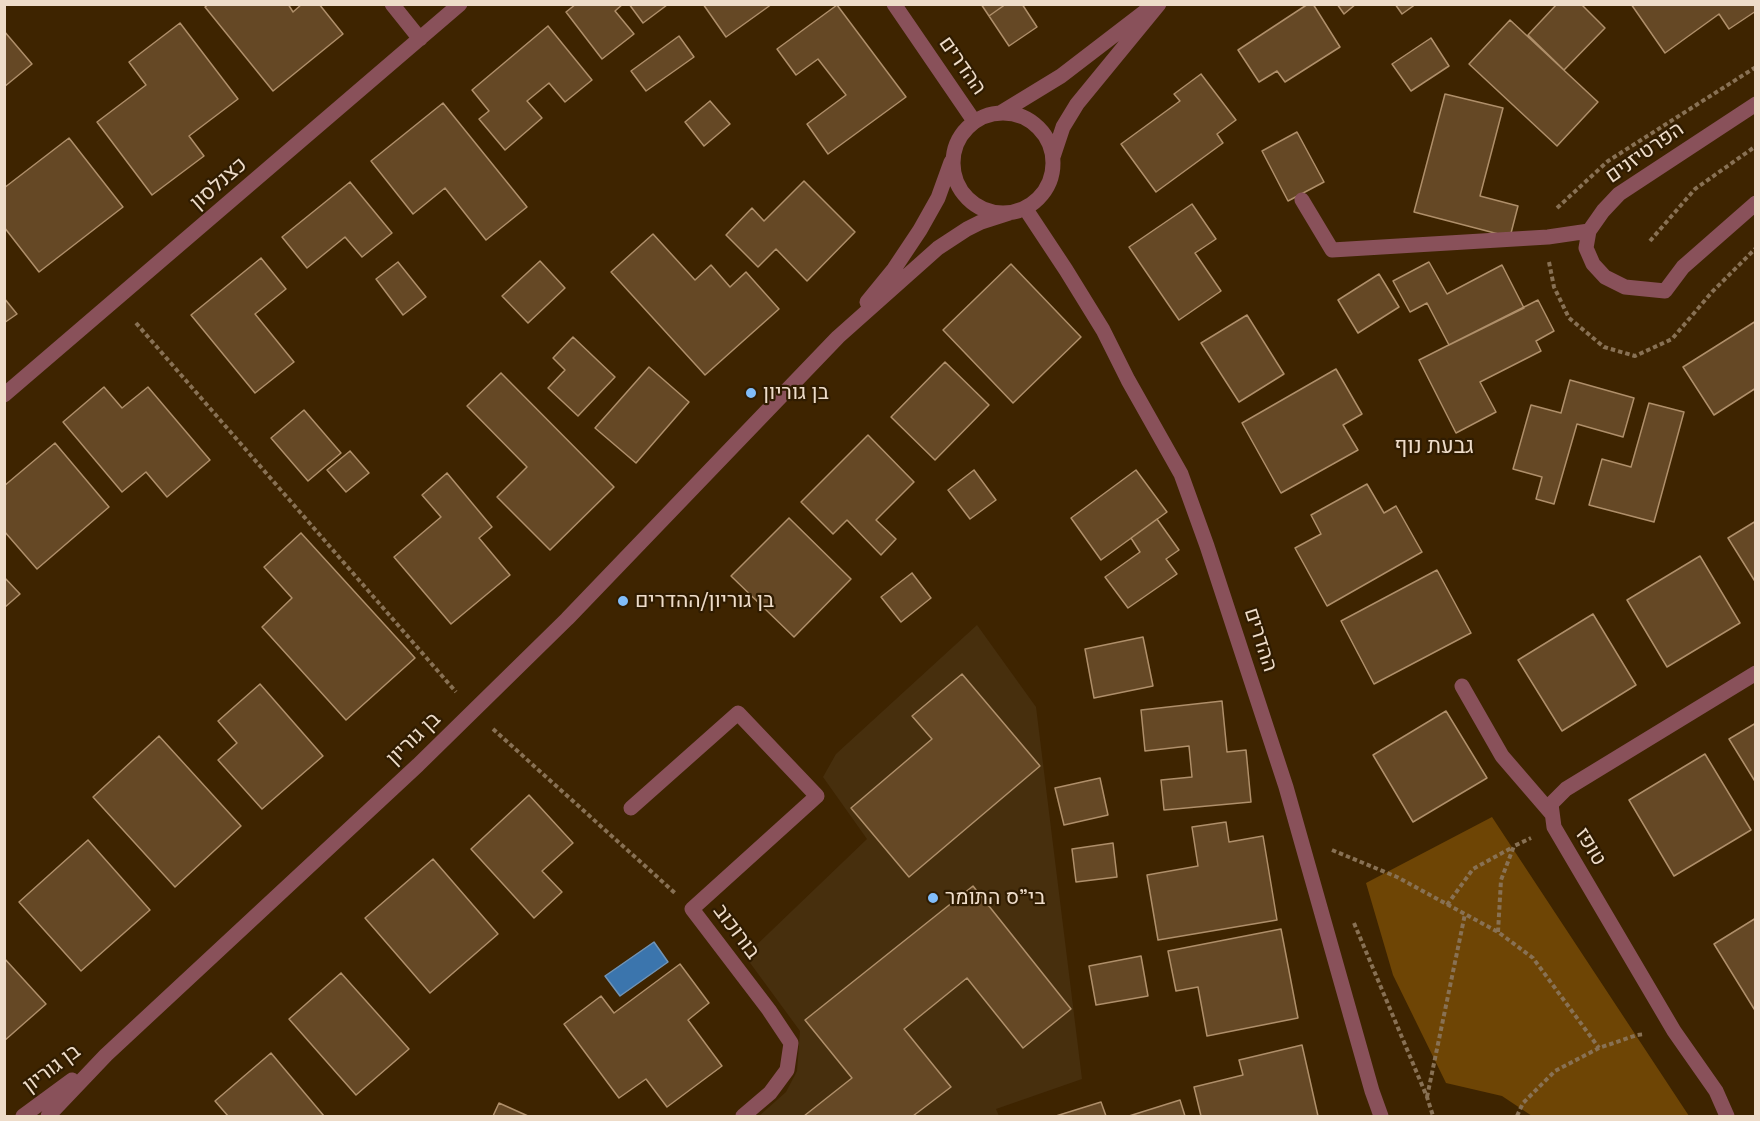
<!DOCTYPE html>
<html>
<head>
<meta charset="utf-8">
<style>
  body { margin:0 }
  #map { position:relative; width:1760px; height:1121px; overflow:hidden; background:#3e2400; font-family:"Space Grotesk",sans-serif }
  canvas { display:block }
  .frame { position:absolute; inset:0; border:6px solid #eedcc9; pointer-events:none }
</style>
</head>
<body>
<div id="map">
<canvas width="1760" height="1121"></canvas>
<div class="frame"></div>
</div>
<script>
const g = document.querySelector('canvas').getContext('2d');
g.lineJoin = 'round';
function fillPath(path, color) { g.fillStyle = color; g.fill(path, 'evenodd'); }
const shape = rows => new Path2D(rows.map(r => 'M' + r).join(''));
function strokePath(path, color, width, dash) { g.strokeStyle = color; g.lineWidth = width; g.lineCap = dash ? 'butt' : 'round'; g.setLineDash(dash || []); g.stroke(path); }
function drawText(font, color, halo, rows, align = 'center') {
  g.font = font + ' "Space Grotesk",Heebo,sans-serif'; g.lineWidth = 4.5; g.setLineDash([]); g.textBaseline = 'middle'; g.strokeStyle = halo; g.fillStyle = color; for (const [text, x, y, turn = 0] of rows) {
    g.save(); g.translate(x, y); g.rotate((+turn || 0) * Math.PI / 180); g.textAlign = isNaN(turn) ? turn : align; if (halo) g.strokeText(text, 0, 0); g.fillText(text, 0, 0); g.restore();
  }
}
fillPath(shape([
  [977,625,1036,707,1082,1079,996,1109,999,1116,759,1116,786,1092,797,1071,800,1031,745,956,867,839,823,777,836,754]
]), '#472f0d');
fillPath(shape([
  [1492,817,1689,1116,1532,1116,1502,1096,1446,1083,1393,975,1366,883]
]), '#6e4505');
const water = shape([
  [654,942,668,962,620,996,605,976,654,942]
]);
fillPath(water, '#3b75ad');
strokePath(water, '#7194b5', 1.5);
const building = shape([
  [209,4,288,4,293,12,302,4,319,4,343,34,273,91,205,7,209,4],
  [576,4,623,4,615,11,634,34,602,59,566,12,576,4],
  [629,4,667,4,667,5,643,23,629,4],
  [703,4,772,4,726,37,703,4],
  [981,4,1006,4,989,16,981,4],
  [1006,4,1022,4,1037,27,1009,46,989,16,1006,4],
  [1308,4,1313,4,1340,47,1285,82,1277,71,1259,82,1238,50,1308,4],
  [1337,4,1356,4,1344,14,1337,4],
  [1395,4,1416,4,1402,14,1395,4],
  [1557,4,1581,4,1605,28,1564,70,1528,35,1557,4],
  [1631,4,1756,4,1756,11,1729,29,1719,14,1665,53,1631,4],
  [837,5,906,97,828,154,807,124,846,95,818,59,796,75,777,49,837,5],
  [1510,20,1598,102,1557,146,1469,64,1510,20],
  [180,23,238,99,189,136,204,156,152,195,97,122,146,85,129,62,180,23],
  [548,26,592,80,565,102,549,83,527,101,542,118,505,150,479,119,489,111,472,90,548,26],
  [4,31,32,64,4,87,4,31],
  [679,36,694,57,646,91,631,71,679,36],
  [1431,38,1449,66,1411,91,1392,64,1431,38],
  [1201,74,1236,120,1217,134,1223,143,1156,192,1121,144,1180,101,1174,94,1201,74],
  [1445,94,1503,108,1480,196,1518,206,1510,237,1414,212,1445,94],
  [710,101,730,124,704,146,685,122,710,101],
  [443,103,527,207,486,240,445,188,413,214,371,161,443,103],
  [1297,132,1324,182,1288,201,1262,151,1297,132],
  [69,138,123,207,39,272,4,227,4,188,69,138],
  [804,181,855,232,807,281,776,249,758,267,726,235,752,208,764,221,804,181],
  [350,182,392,233,362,257,345,237,307,268,282,237,350,182],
  [1192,204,1216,239,1195,253,1221,291,1179,320,1129,247,1192,204],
  [653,234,695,280,711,265,730,287,746,272,779,309,705,375,611,272,653,234],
  [261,258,286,289,255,314,294,362,255,393,191,315,261,258],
  [540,261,565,288,528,323,502,296,540,261],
  [398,262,426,297,403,315,376,279,398,262],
  [1429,262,1447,294,1502,265,1524,308,1449,345,1427,303,1410,312,1393,281,1429,262],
  [1011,264,1081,337,1013,403,943,330,1011,264],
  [1379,274,1399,307,1358,333,1338,300,1379,274],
  [4,298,17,314,4,323,4,298],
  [1538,300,1554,331,1536,341,1541,351,1480,382,1496,412,1456,433,1419,360,1538,300],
  [1247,315,1284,374,1239,402,1201,343,1247,315],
  [1756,321,1756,388,1714,415,1683,367,1756,321],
  [573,337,615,377,578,416,548,388,565,370,553,358,573,337],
  [945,362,989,405,935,460,891,417,945,362],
  [649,367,689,402,636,463,595,428,649,367],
  [1336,369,1362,414,1343,425,1358,450,1281,493,1242,423,1336,369],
  [501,373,614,487,550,550,497,497,527,467,467,406,501,373],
  [1570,380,1634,398,1623,437,1577,424,1554,504,1536,499,1542,477,1513,469,1531,405,1561,413,1570,380],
  [104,387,122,408,148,387,210,460,167,497,146,472,122,492,63,422,104,387],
  [1649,403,1684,412,1654,522,1589,505,1602,459,1631,467,1649,403],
  [304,410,341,453,308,481,271,438,304,410],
  [868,435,914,482,876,520,896,539,881,555,847,520,833,534,801,502,868,435],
  [55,443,109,507,37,569,4,531,4,486,55,443],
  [350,451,369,473,346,492,327,470,350,451],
  [974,470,996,500,970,519,948,490,974,470],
  [1136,470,1167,512,1101,560,1071,518,1136,470],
  [447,473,492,527,479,538,510,575,451,624,394,557,441,517,422,495,447,473],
  [1367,484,1384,513,1396,506,1422,552,1327,606,1295,548,1321,534,1311,515,1367,484],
  [789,518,851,579,794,637,731,576,789,518],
  [1157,519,1179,550,1166,559,1177,574,1128,608,1105,577,1140,552,1131,538,1157,519],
  [1756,521,1756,583,1728,538,1756,521],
  [301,533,415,658,346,720,262,627,292,598,264,567,301,533],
  [1700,556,1740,623,1667,667,1627,600,1700,556],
  [1437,570,1471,633,1374,684,1341,621,1437,570],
  [912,573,931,598,901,622,881,597,912,573],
  [4,577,20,594,4,608,4,577],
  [1593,614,1636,685,1562,731,1518,660,1593,614],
  [1143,637,1153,686,1094,698,1085,649,1143,637],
  [962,674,1040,766,909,877,851,808,932,739,912,716,962,674],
  [260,684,323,756,262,809,218,760,237,743,218,721,260,684],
  [1222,701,1227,752,1246,750,1251,802,1164,810,1161,780,1192,777,1189,746,1145,751,1141,710,1222,701],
  [1446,711,1487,778,1413,822,1373,755,1446,711],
  [1756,723,1756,783,1729,739,1756,723],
  [159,736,241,826,175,887,93,797,159,736],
  [1705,754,1751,830,1674,876,1629,800,1705,754],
  [1100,778,1108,815,1064,825,1055,788,1100,778],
  [529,795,573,843,542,871,562,892,534,918,471,849,529,795],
  [1226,822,1229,842,1263,836,1277,920,1158,940,1147,875,1198,866,1192,827,1226,822],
  [88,840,150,910,81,971,19,902,88,840],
  [1113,843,1117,877,1076,882,1072,849,1113,843],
  [433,859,498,934,430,993,365,918,433,859],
  [973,886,1071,1009,1023,1048,967,978,904,1029,951,1087,913,1116,804,1116,852,1078,805,1020,973,886],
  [1756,918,1756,1012,1714,944,1756,918],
  [1281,929,1298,1018,1207,1036,1198,987,1176,991,1168,951,1281,929],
  [1141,956,1148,996,1096,1005,1089,966,1141,956],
  [4,958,46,1004,4,1041,4,958],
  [680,964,709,1003,688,1020,722,1066,667,1107,646,1079,619,1098,564,1024,601,996,614,1013,680,964],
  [341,973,409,1049,356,1095,289,1019,341,973],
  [1302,1045,1318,1116,1201,1116,1194,1087,1243,1075,1239,1060,1302,1045],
  [271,1053,324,1116,228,1116,215,1101,271,1053],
  [1180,1100,1185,1116,1129,1116,1180,1100],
  [1101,1102,1106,1116,1056,1116,1101,1102],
  [499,1103,528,1116,493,1116,499,1103]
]);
fillPath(building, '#654825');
strokePath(building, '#af8f6a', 1.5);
strokePath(shape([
  [1557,208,1608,161,1756,67],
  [1650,241,1695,189,1756,146],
  [1549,262,1554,287,1569,318,1604,347,1635,356,1672,339,1712,292,1756,248],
  [136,323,456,692],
  [493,729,675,893],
  [1332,850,1397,877,1498,932,1533,958,1599,1048],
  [1447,905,1473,869,1513,847],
  [1354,923,1427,1097,1433,1116],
  [1498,932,1501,880,1514,846,1531,838],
  [1427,1097,1465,914],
  [1517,1116,1523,1103,1555,1071,1599,1048,1637,1035,1645,1034]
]), '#887154', 4, [4.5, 3]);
strokePath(shape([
  [392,4,420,39],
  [894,4,974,121],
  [1756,104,1619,194,1603,211,1589,231,1586,248,1593,264,1605,277,1625,287,1665,291,1683,267,1756,203],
  [1002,112,1061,76,1147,10],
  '953 163a50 50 0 1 1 100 0a50 50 0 1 1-100 0Z',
  [1053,157,1063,127,1077,104,1159,4],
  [1302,200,1332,250,1548,237,1589,231],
  [1025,208,1066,270,1103,330,1128,380,1181,474,1207,546,1286,787,1372,1091,1381,1116],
  [867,302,894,269,920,230,938,198,951,162],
  [4,395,460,4],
  [1462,686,1502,756,1552,814],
  [631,808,738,713,817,796,692,909,769,1010,791,1043,787,1070,770,1093,743,1116],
  [23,1116,72,1080],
  [48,1116,106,1055,418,765,567,619,838,337,938,248,967,229,981,222,1009,213],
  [1727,1116,1716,1091,1674,1031,1554,827,1551,804,1566,789,1756,673]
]), '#89515a', 15);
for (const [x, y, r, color] of [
  [751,393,6,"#81bdfa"],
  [623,601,6,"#81bdfa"],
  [933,898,6,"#81bdfa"]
]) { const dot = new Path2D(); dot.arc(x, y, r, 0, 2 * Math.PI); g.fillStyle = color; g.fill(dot); strokePath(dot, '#301c01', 2); }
drawText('21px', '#eedcc9', '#301c01', [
  ["ההדרים",962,66,55],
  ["הפרטיזנים",1645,153,-35],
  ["כצנלסון",219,184,-41],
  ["ההדרים",1260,640,72],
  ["בן גוריון",414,739,-44],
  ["טופז",1590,847,59],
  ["בורוכוב",736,932,53],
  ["בן גוריון",52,1069,-37]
]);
drawText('21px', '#eedcc9', '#301c01', [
  ["בן גוריון",763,393],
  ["בן גוריון/ההדרים",635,601],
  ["בי\"ס התומר",945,898]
], 'left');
drawText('22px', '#eedcc9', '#301c01', [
  ["גבעת נוף",1434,447]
]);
</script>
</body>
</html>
